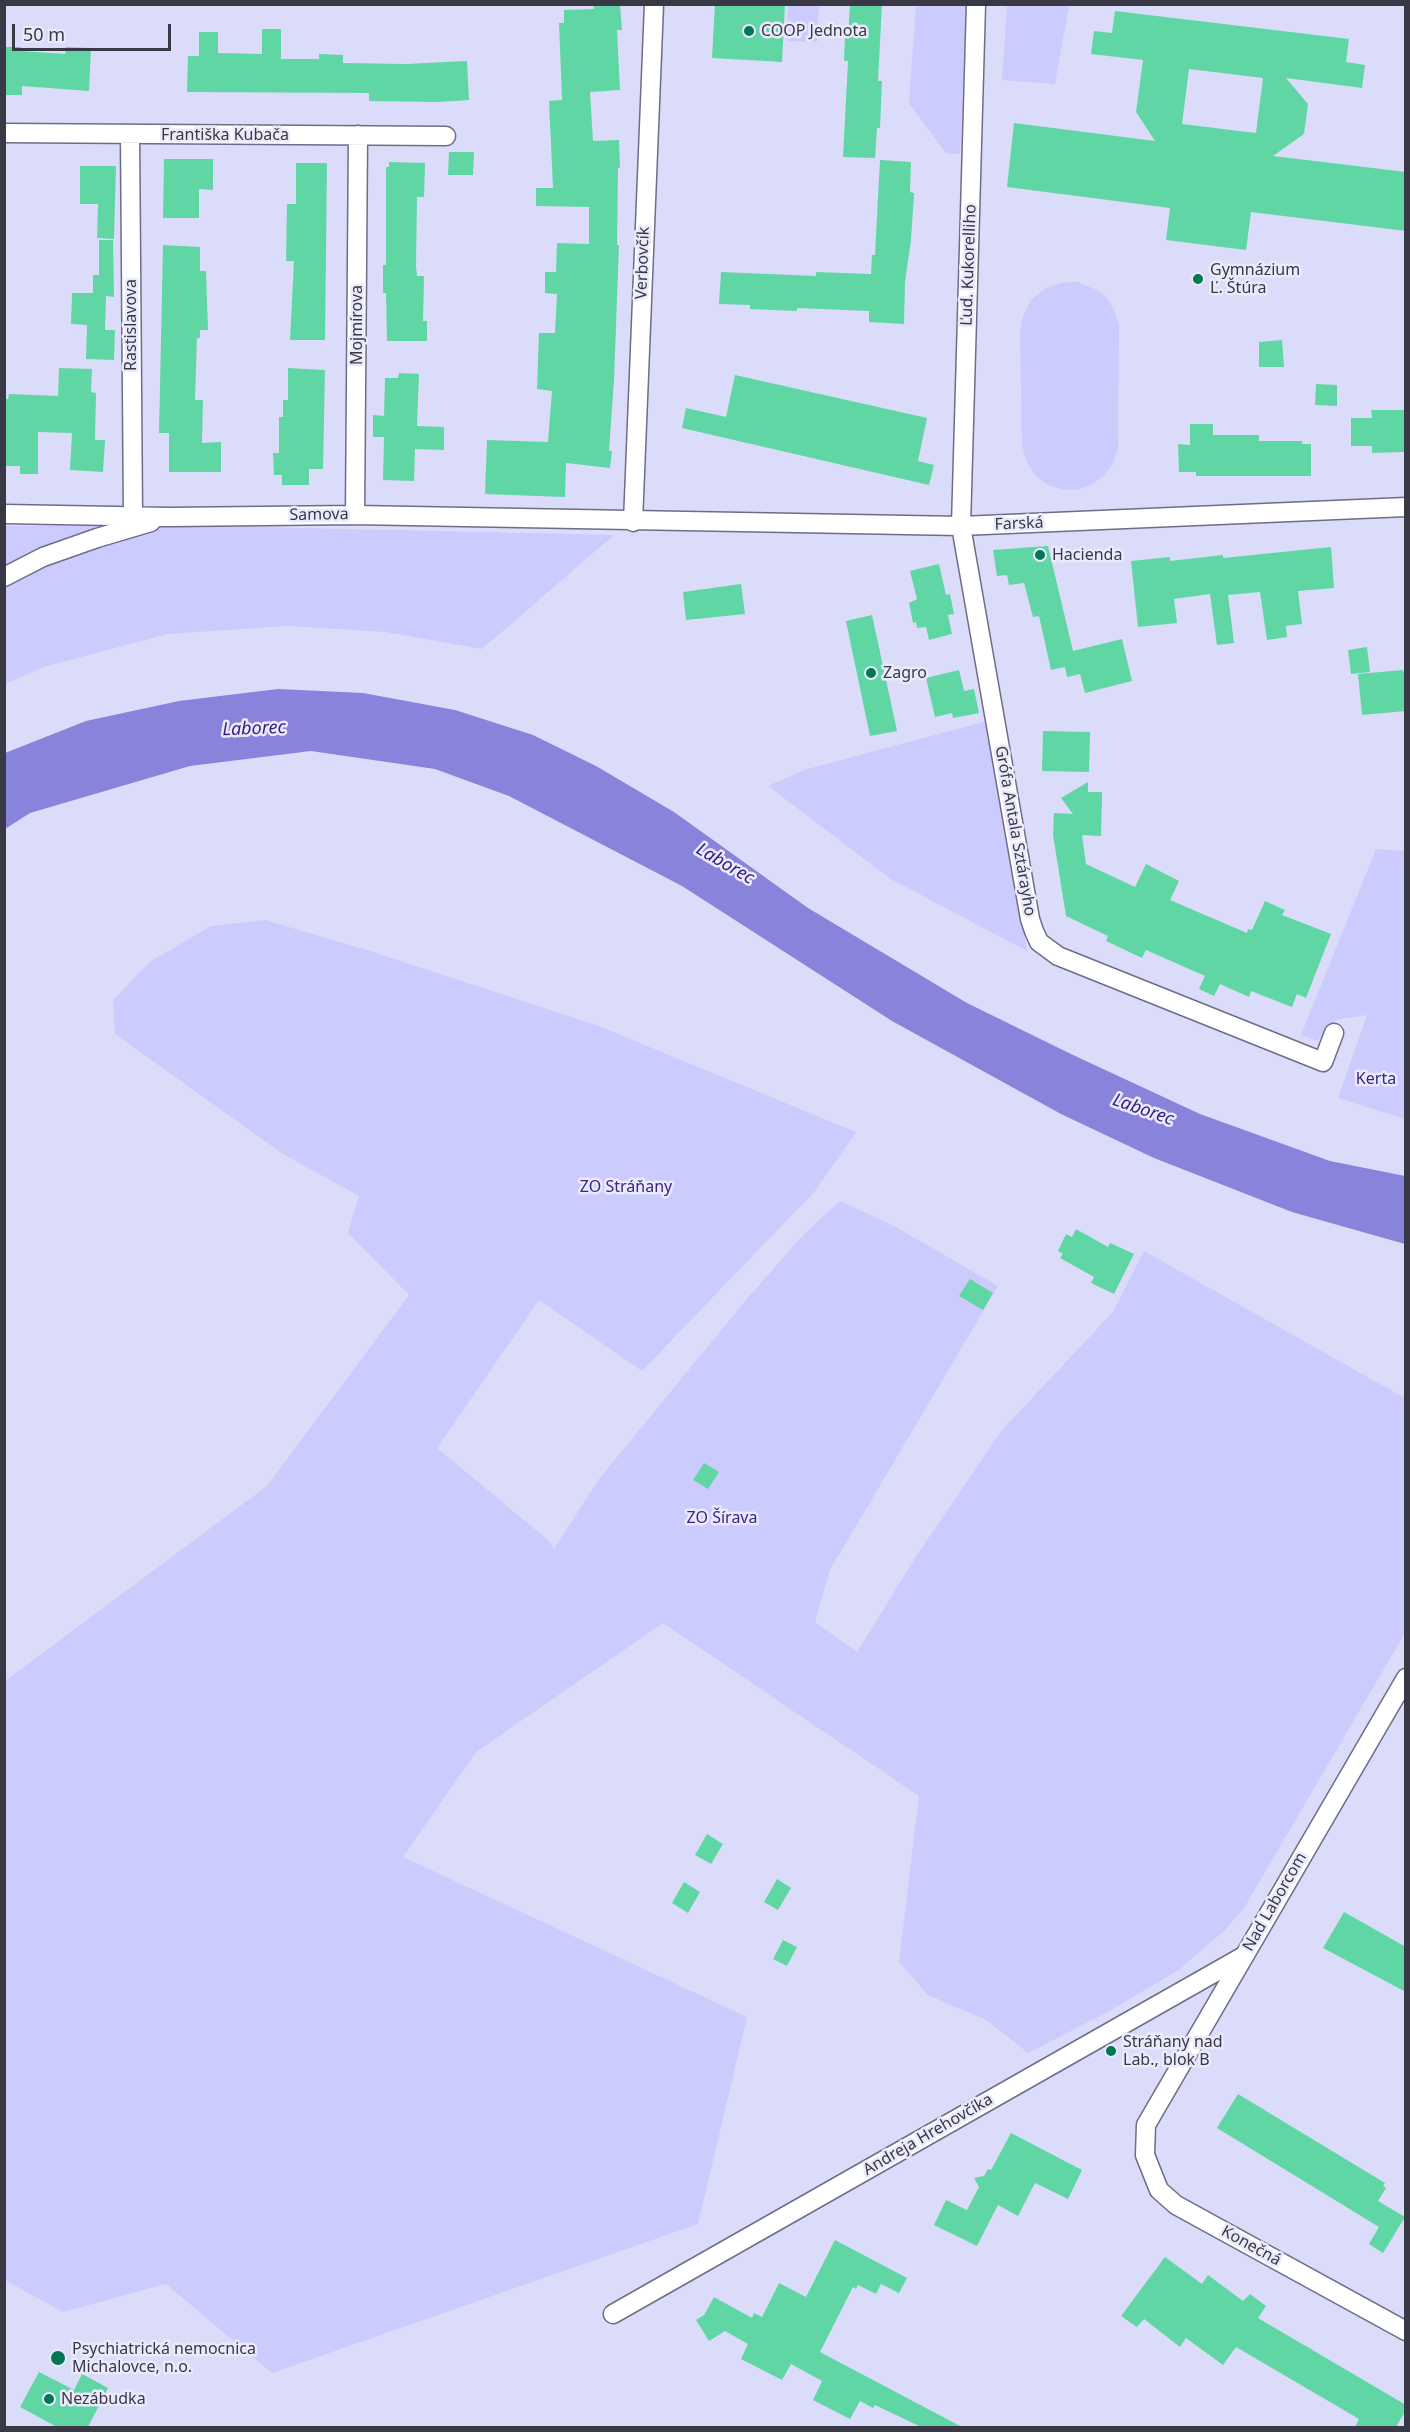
<!DOCTYPE html>
<html>
<head>
<meta charset="utf-8">
<style>
  body { margin:0 }
  #map { position:relative; width:1410px; height:2432px; overflow:hidden; background:#dbdcf9; font-family:"Noto Sans",sans-serif }
  canvas { display:block }
  .frame { position:absolute; inset:0; border:6px solid #393945; pointer-events:none }
  .scale { position:absolute; left:12px; top:24px; width:159px; height:27px; box-sizing:border-box; border:3px solid #393945; border-top:0; padding-left:8px; font-size:18px; line-height:21px; white-space:nowrap; color:#393945; -webkit-text-stroke:4px #eaeafc; paint-order:stroke }
</style>
</head>
<body>
<div id="map">
<canvas width="1410" height="2432"></canvas>
<div class="frame"></div>
<div class="scale">50 m</div>
</div>
<script>
const g = document.querySelector('canvas').getContext('2d');
g.lineJoin = 'round';
function fillPath(path, color) { g.fillStyle = color; g.fill(path, 'evenodd'); }
const shape = rows => new Path2D(rows.map(r => 'M' + r).join(''));
function strokePath(path, color, width, dash) { g.strokeStyle = color; g.lineWidth = width; g.lineCap = dash ? 'butt' : 'round'; g.setLineDash(dash || []); g.stroke(path); }
function drawText(font, color, halo, rows, align = 'center') {
  g.font = font + ' "Noto Sans",sans-serif'; g.lineWidth = 5; g.setLineDash([]); g.textBaseline = 'middle'; g.strokeStyle = halo; g.fillStyle = color; for (const [text, x, y, turn = 0] of rows) {
    g.save(); g.translate(x, y); g.rotate((+turn || 0) * Math.PI / 180); g.textAlign = isNaN(turn) ? turn : align; if (halo) g.strokeText(text, 0, 0); g.fillText(text, 0, 0); g.restore();
  }
}
fillPath(shape([
  [788,5,819,5,817,42,787,41],
  [916,5,967,5,960,154,946,153,909,103],
  [1007,5,1069,5,1055,84,1002,80],
  [1077,282,1097,290,1106,297,1114,310,1119,325,1118,448,1113,463,1104,476,1091,485,1076,490,1061,489,1046,484,1034,474,1026,460,1022,445,1020,333,1023,316,1031,300,1044,289,1060,283],
  [5,526,213,526,614,535,482,649,386,632,288,626,167,634,44,667,5,684],
  [987,721,1027,951,891,879,768,786,804,770],
  [1376,849,1405,851,1405,1119,1338,1098,1367,1015,1336,1020,1317,1041,1301,1035],
  [265,920,370,951,596,1025,856,1132,815,1191,642,1371,539,1300,437,1448,549,1541,554,1549,599,1479,746,1300,804,1234,840,1201,894,1226,998,1286,830,1570,815,1622,857,1652,917,1555,1002,1430,1113,1312,1144,1251,1403,1397,1405,1381,1405,1633,1244,1908,1224,1931,1180,1969,1106,2013,1028,2053,986,2020,928,1995,899,1962,919,1796,663,1623,476,1752,403,1857,747,2017,698,2224,272,2373,166,2284,63,2312,5,2280,5,1681,267,1486,409,1295,348,1233,359,1196,283,1154,115,1034,113,1000,151,961,211,926]
]), '#cbcbfe');
fillPath(shape([
  [278,689,363,693,455,710,533,735,596,766,674,812,808,908,967,1003,1073,1055,1200,1114,1330,1161,1405,1176,1405,1244,1292,1212,1154,1158,1061,1114,892,1021,682,886,509,796,435,769,311,751,190,766,30,813,5,829,5,753,86,721,179,701]
]), '#8883db');
fillPath(shape([
  [593,4,620,4,622,30,617,30,620,90,590,92,593,141,619,140,620,168,618,168,617,245,619,245,614,380,609,451,612,451,610,468,566,463,565,497,485,494,487,440,548,442,552,391,537,389,539,333,555,333,557,294,545,293,545,272,556,272,557,243,589,244,589,207,536,206,536,188,553,188,549,101,562,100,559,23,564,23,564,10,594,9],
  [715,4,785,4,782,62,712,58],
  [850,4,882,4,878,81,882,81,880,128,877,128,875,158,843,157,848,61,844,61,845,37,848,37],
  [1115,11,1349,39,1346,62,1365,65,1362,88,1286,78,1308,104,1304,134,1273,156,1406,172,1406,231,1251,212,1246,250,1166,240,1170,208,1007,187,1014,123,1155,141,1136,112,1143,60,1091,54,1094,31,1112,33],
  [1189,69,1263,78,1256,133,1182,124],
  [262,29,281,29,281,59,319,59,319,54,343,55,343,63,406,64,467,61,469,100,436,102,369,101,369,93,187,92,188,56,199,56,199,32,218,32,218,53,262,54],
  [4,47,21,47,21,51,65,54,66,47,91,48,89,91,22,86,22,95,4,95],
  [449,152,474,152,473,175,448,175],
  [164,159,213,159,213,190,199,189,199,218,163,218],
  [880,160,911,162,910,192,914,193,911,240,905,282,904,324,869,322,869,311,797,308,797,311,750,309,750,305,719,304,721,272,816,276,816,272,871,274,872,255,875,255],
  [389,162,425,163,424,197,417,197,416,266,417,276,424,276,423,321,427,321,427,341,387,341,386,293,383,293,383,265,386,265,386,167,389,167],
  [296,163,327,163,325,340,290,340,294,261,286,261,287,204,296,204],
  [80,166,116,166,114,239,97,238,98,204,80,204],
  [99,240,113,240,114,297,106,296,105,330,115,330,114,360,86,359,87,325,71,324,72,293,93,293,93,275,99,275],
  [163,245,200,247,200,271,206,271,208,330,200,330,200,338,197,338,195,400,203,400,202,443,221,442,221,472,169,472,169,433,159,433],
  [1282,340,1284,367,1259,367,1259,342],
  [59,368,92,369,91,392,96,393,95,440,105,440,103,472,70,470,72,433,38,432,38,474,20,474,20,466,4,466,4,399,8,399,9,394,58,396],
  [288,368,325,370,323,469,309,469,309,485,282,485,282,475,274,475,273,453,279,453,279,417,283,417,283,400,288,400],
  [399,373,419,374,417,426,444,427,444,450,415,449,414,481,383,480,384,437,373,437,373,415,384,416,385,378,398,378],
  [735,375,927,418,918,461,934,465,929,485,682,428,686,408,726,417],
  [1316,384,1337,385,1337,406,1315,405],
  [1371,410,1406,410,1404,452,1372,453,1372,446,1351,446,1351,418,1372,418],
  [1190,424,1213,424,1213,435,1259,435,1259,441,1302,441,1302,444,1311,444,1311,476,1196,476,1196,472,1179,472,1178,444,1190,445],
  [1048,546,1073,651,1122,639,1132,681,1085,693,1080,674,1067,677,1065,667,1051,670,1039,616,1033,617,1024,583,1009,585,1007,575,997,576,993,550],
  [1331,547,1334,588,1298,591,1302,624,1286,626,1287,637,1267,640,1260,592,1228,595,1234,643,1217,645,1210,594,1174,599,1177,623,1138,627,1131,561,1170,557,1170,561,1223,555,1223,558],
  [939,564,946,595,950,594,954,614,948,615,952,634,929,640,926,627,917,628,916,622,913,623,909,603,917,599,910,571],
  [741,584,745,614,686,620,683,592],
  [872,615,897,731,870,736,846,621],
  [1367,647,1370,672,1351,674,1348,650],
  [959,670,964,691,974,689,979,713,953,718,952,713,935,717,926,678],
  [1403,670,1406,682,1406,711,1362,715,1358,674],
  [1043,731,1090,732,1089,772,1042,771],
  [1088,782,1088,792,1102,792,1102,800,1101,836,1082,835,1086,864,1135,887,1146,864,1179,881,1170,900,1247,933,1248,929,1252,930,1265,901,1285,910,1282,915,1331,934,1306,998,1297,994,1292,1007,1251,991,1249,997,1220,984,1214,996,1199,989,1205,976,1146,950,1142,958,1106,941,1108,936,1066,916,1053,835,1054,813,1073,814,1061,798],
  [1076,1229,1108,1247,1110,1243,1134,1254,1114,1294,1091,1283,1094,1277,1060,1258,1063,1254,1058,1251,1066,1234,1072,1237],
  [970,1279,993,1293,983,1310,959,1296],
  [704,1463,719,1472,708,1489,693,1480],
  [707,1834,723,1844,711,1864,695,1855],
  [777,1879,791,1888,778,1910,764,1902],
  [684,1882,700,1892,688,1913,672,1903],
  [1344,1912,1406,1947,1406,1992,1323,1948],
  [783,1940,797,1947,787,1966,773,1959],
  [1238,2094,1385,2183,1383,2186,1386,2188,1378,2201,1405,2217,1383,2253,1369,2244,1379,2227,1217,2128],
  [1011,2133,1082,2170,1068,2199,1035,2183,1018,2216,998,2205,977,2246,934,2225,946,2200,967,2210,979,2187,974,2178,984,2176,988,2169,991,2170],
  [835,2240,907,2278,899,2293,881,2284,876,2294,858,2285,856,2289,853,2287,820,2352,962,2427,921,2427,875,2405,873,2408,860,2401,850,2419,813,2400,822,2381,791,2364,782,2380,741,2359,748,2344,725,2331,709,2341,696,2320,704,2315,714,2297,752,2318,754,2313,762,2317,779,2283,806,2297],
  [1165,2257,1202,2284,1208,2275,1243,2301,1250,2294,1266,2306,1258,2318,1406,2405,1406,2410,1396,2427,1355,2427,1359,2419,1236,2347,1223,2365,1186,2338,1180,2347,1144,2319,1137,2327,1121,2316],
  [39,2372,74,2390,82,2374,108,2388,88,2427,57,2427,20,2407]
]), '#61d6a5');
const street = shape([
  [976,4,961,526,1030,919,1034,931,1039,942,1058,956,1323,1062,1334,1033],
  [4,133,446,136],
  [130,134,133,516],
  [4,514,170,517,355,515,961,526,1406,507],
  [355,515,358,135],
  [633,522,654,4],
  [4,577,43,557,97,538,151,522],
  [1406,1678,1146,2125,1145,2155,1159,2190,1176,2205,1406,2331],
  [613,2314,1242,1957]
]);
strokePath(street, '#6d6d87', 21);
strokePath(street, '#fff', 18);
for (const [x, y, r, color] of [
  [749,31,6,"#017753"],
  [1198,279,6,"#017753"],
  [1040,555,6,"#017753"],
  [871,673,6,"#017753"],
  [1111,2051,6,"#017753"],
  [58,2358,8,"#017753"],
  [49,2399,6,"#017753"]
]) { const dot = new Path2D(); dot.arc(x, y, r, 0, 2 * Math.PI); g.fillStyle = color; g.fill(dot); strokePath(dot, '#eaeafc', 2); }
drawText('16px', '#393945', '#eaeafc', [
  ["COOP Jednota",761,31],
  ["Gymnázium",1210,270],
  ["Ľ. Štúra",1210,288],
  ["Hacienda",1052,555],
  ["Zagro",883,673],
  ["Stráňany nad",1123,2042],
  ["Lab., blok B",1123,2060],
  ["Psychiatrická nemocnica",72,2349],
  ["Michalovce, n.o.",72,2367],
  ["Nezábudka",61,2399]
], 'left');
drawText('16px', '#393945', '#eaeafc', [
  ["Františka Kubača",225,135],
  ["Verbovčík",643,263,-88],
  ["Ľud. Kukorelliho",969,265,-88],
  ["Rastislavova",131,325,-90],
  ["Mojmírova",357,325,-90],
  ["Samova",319,515,-1],
  ["Farská",1019,524,-2],
  ["Grófa Antala Sztárayho",1015,831,80],
  ["Nad Laborcom",1275,1902,-60],
  ["Andreja Hrehovčíka",928,2135,-30],
  ["Konečná",1251,2246,29]
]);
drawText('16px', '#392489', '#eaeafc', [
  ["Kerta",1376,1079],
  ["ZO Stráňany",626,1187],
  ["ZO Šírava",722,1518]
]);
drawText('italic 18px', '#341b82', '#eaeafc', [
  ["Laborec",254,729,-2],
  ["Laborec",725,864,30],
  ["Laborec",1143,1110,19]
]);
</script>
</body>
</html>
